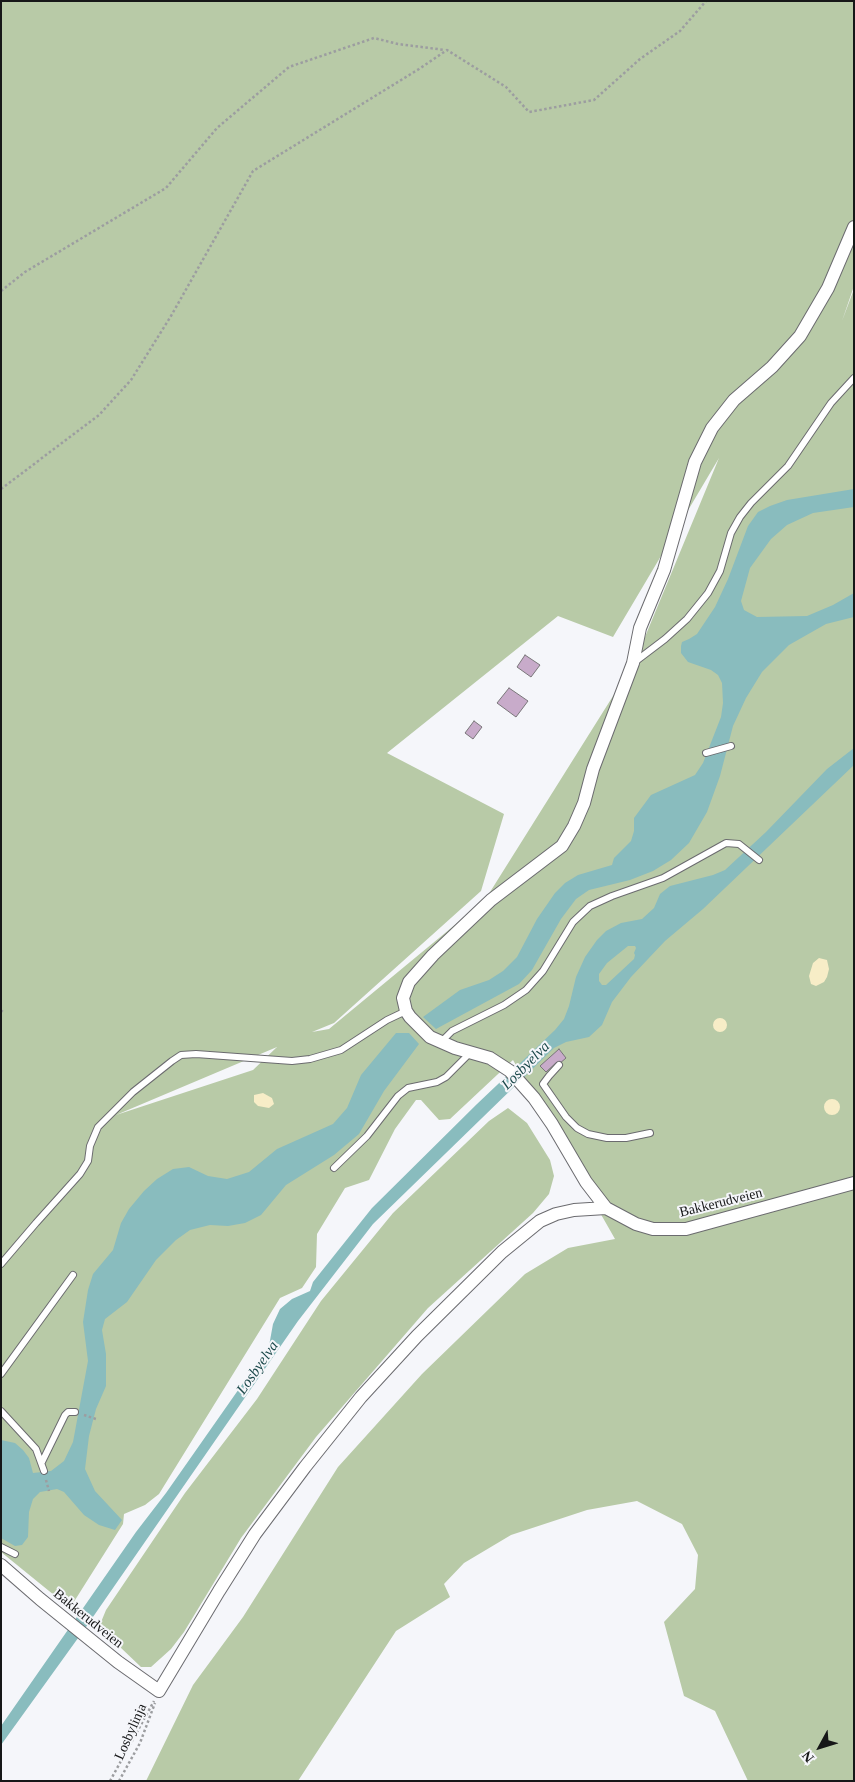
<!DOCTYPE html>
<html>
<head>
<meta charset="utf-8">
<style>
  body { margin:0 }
  #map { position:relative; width:855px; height:1782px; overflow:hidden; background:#f5f6fa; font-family:"Times New Roman",serif }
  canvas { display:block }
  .frame { position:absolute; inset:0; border:2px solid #161718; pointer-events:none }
  .north { position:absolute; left:795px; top:1722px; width:50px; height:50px; -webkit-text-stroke:4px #f5f6fa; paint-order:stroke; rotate:231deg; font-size:14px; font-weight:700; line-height:20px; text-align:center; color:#161718 }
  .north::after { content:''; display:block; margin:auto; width:18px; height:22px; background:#161718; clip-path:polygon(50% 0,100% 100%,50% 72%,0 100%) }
</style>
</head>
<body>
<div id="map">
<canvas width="855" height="1782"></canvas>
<div class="frame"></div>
<div class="north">N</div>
</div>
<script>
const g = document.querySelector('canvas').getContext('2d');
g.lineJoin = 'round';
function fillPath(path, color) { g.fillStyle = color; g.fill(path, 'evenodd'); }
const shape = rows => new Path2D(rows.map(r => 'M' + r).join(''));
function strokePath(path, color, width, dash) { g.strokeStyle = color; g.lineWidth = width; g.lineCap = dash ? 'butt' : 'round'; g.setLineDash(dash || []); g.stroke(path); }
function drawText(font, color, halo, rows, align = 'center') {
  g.font = font + ' "Times New Roman",serif'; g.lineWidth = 4; g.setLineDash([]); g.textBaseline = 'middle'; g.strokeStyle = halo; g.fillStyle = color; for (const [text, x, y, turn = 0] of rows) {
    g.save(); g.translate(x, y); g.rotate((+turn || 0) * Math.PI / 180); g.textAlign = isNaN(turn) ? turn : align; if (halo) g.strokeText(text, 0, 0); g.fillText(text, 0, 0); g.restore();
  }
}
fillPath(shape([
  [1,1,854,1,854,286,842,321,854,289,854,1781,748,1781,715,1711,684,1696,664,1622,695,1589,698,1555,682,1524,637,1501,587,1510,511,1535,464,1563,444,1584,450,1597,396,1631,298,1781,146,1781,193,1685,243,1617,338,1467,422,1374,525,1274,568,1248,615,1239,513,1060,450,1119,439,1120,421,1100,416,1100,395,1129,369,1180,345,1188,317,1234,316,1267,302,1288,280,1298,159,1494,145,1505,124,1514,123,1524,70,1608,1,1552],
  [719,458,635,661,485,900,329,1029,312,1032,334,1023,481,891,504,814,387,753,558,616,613,637],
  [277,1047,253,1070,116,1115],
  [508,1108,527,1123,550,1160,554,1176,549,1194,533,1213,428,1308,316,1437,241,1538,184,1632,171,1649,151,1667,141,1667,99,1627,106,1610,185,1493,257,1399,321,1301,393,1213,489,1121]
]), '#b8caa7');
fillPath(shape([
  [819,958,827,960,829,969,827,977,824,982,816,986,811,984,809,976,813,963],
  '713 1025a7 7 0 1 1 14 0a7 7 0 1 1-14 0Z',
  [263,1093,272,1098,274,1104,269,1108,258,1106,254,1102,254,1095],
  '824 1107a8 8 0 1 1 16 0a8 8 0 1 1-16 0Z'
]), '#f7edc7');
fillPath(shape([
  [854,489,854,507,813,513,787,525,771,539,750,568,741,601,744,610,757,617,807,616,833,605,854,593,854,617,826,624,789,645,762,672,746,698,733,726,720,776,707,812,689,843,671,860,653,871,630,880,589,890,576,899,561,919,532,970,519,984,436,1029,423,1017,460,990,489,980,503,971,517,957,537,919,555,893,565,883,578,875,612,865,614,858,631,841,634,831,634,818,651,795,695,775,703,763,721,717,723,703,722,683,718,675,711,670,688,662,681,653,681,646,682,642,689,639,697,634,715,607,728,579,748,526,758,512,770,506,787,500],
  [854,748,854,765,703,909,665,941,631,977,612,1002,602,1025,589,1037,566,1042,554,1048,373,1224,298,1321,86,1627,1,1745,1,1726,136,1532,166,1493,269,1346,273,1324,280,1309,292,1299,310,1291,313,1282,372,1208,477,1104,555,1030,564,1019,569,1006,576,977,585,957,597,940,606,931,621,923,642,919,654,908,660,894,670,886,713,875,725,870,766,832,827,769],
  [628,946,635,946,636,948,634,953,635,955,634,959,606,985,602,985,599,981,599,974,607,963],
  [396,1033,409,1033,419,1044,384,1091,359,1134,334,1155,286,1185,261,1215,245,1223,228,1226,210,1225,190,1230,176,1240,156,1260,127,1302,105,1319,102,1330,106,1354,106,1386,96,1409,89,1436,85,1469,95,1491,122,1520,115,1530,99,1525,84,1515,64,1492,57,1489,40,1492,33,1499,29,1512,28,1537,22,1545,15,1546,1,1538,1,1440,15,1443,23,1450,29,1458,33,1473,51,1471,64,1461,73,1442,88,1361,83,1322,88,1290,93,1274,113,1250,121,1223,129,1209,144,1191,157,1179,173,1169,189,1167,208,1176,227,1179,249,1172,277,1149,333,1124,347,1108,361,1075]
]), '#89bcbe');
const building = shape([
  [525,655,540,665,531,677,517,667,525,655],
  [509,688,528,701,516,717,497,703,509,688],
  [474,721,482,727,473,739,465,733,474,721],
  [559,1049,566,1058,559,1064,557,1062,546,1072,540,1066,559,1049]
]);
fillPath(building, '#c8abca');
strokePath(building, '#797679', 1);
const service = shape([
  [636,661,665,639,687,619,708,593,720,571,731,533,740,517,751,503,788,466,831,403,854,378],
  [706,753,731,746],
  [441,1042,452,1031,504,1005,526,990,543,971,573,922,590,906,612,896,663,878,726,843,739,844,759,860],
  [559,1065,549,1076,543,1084,566,1117,577,1128,588,1134,607,1138,626,1138,650,1133],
  [334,1168,367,1136,398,1096,408,1088,437,1082,446,1077,470,1053],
  [1,1264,36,1223,80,1174,88,1161,90,1146,98,1127,133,1092,172,1061,181,1055,196,1054,292,1061,310,1059,341,1050,387,1020,406,1011],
  [1,1374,73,1275],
  [1,1411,36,1449,44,1471],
  [42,1462,65,1415,68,1412,75,1412],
  [1,1547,15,1554]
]);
const minor = shape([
  [606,1208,586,1182,552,1124,534,1098,510,1071,490,1058,455,1048,430,1037,410,1017,406,1011,403,998,409,982,433,955,491,900,562,846,574,826,584,803,593,769,633,663,640,628,664,570,695,462,712,428,734,400,772,367,800,336,828,288,854,227],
  [1,1565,40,1599,118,1662,159,1691,219,1591,255,1534,305,1467,361,1397,417,1336,502,1252,540,1221,556,1214,574,1210,606,1208,636,1224,653,1229,686,1229,854,1183]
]);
strokePath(service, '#6b6b6f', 8);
strokePath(minor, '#6b6b6f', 14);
strokePath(shape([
  [1,291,25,272,166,188,217,128,289,67,374,38,398,44,445,50],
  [1,489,99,415,131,380,171,316,253,171,419,69,447,50,506,87,529,112,594,100,640,59,680,31,706,1],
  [1,1012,4,1008],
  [84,1415,96,1419],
  [46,1480,49,1491],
  [110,1781,154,1701],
  [119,1781,140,1743,155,1703]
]), '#9c9da0', 2.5, [2.5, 2.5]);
strokePath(service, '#fff', 6);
strokePath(minor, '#fff', 12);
drawText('14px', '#161718', '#f5f6fa', [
  ["Bakkerudveien",721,1203,-14],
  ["Bakkerudveien",88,1619,39],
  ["Losbylinja",131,1732,-66]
]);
drawText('italic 15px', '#1a484a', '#f5f6fa', [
  ["Losbyelva",526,1066,-45],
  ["Losbyelva",258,1368,-55]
]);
</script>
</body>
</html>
